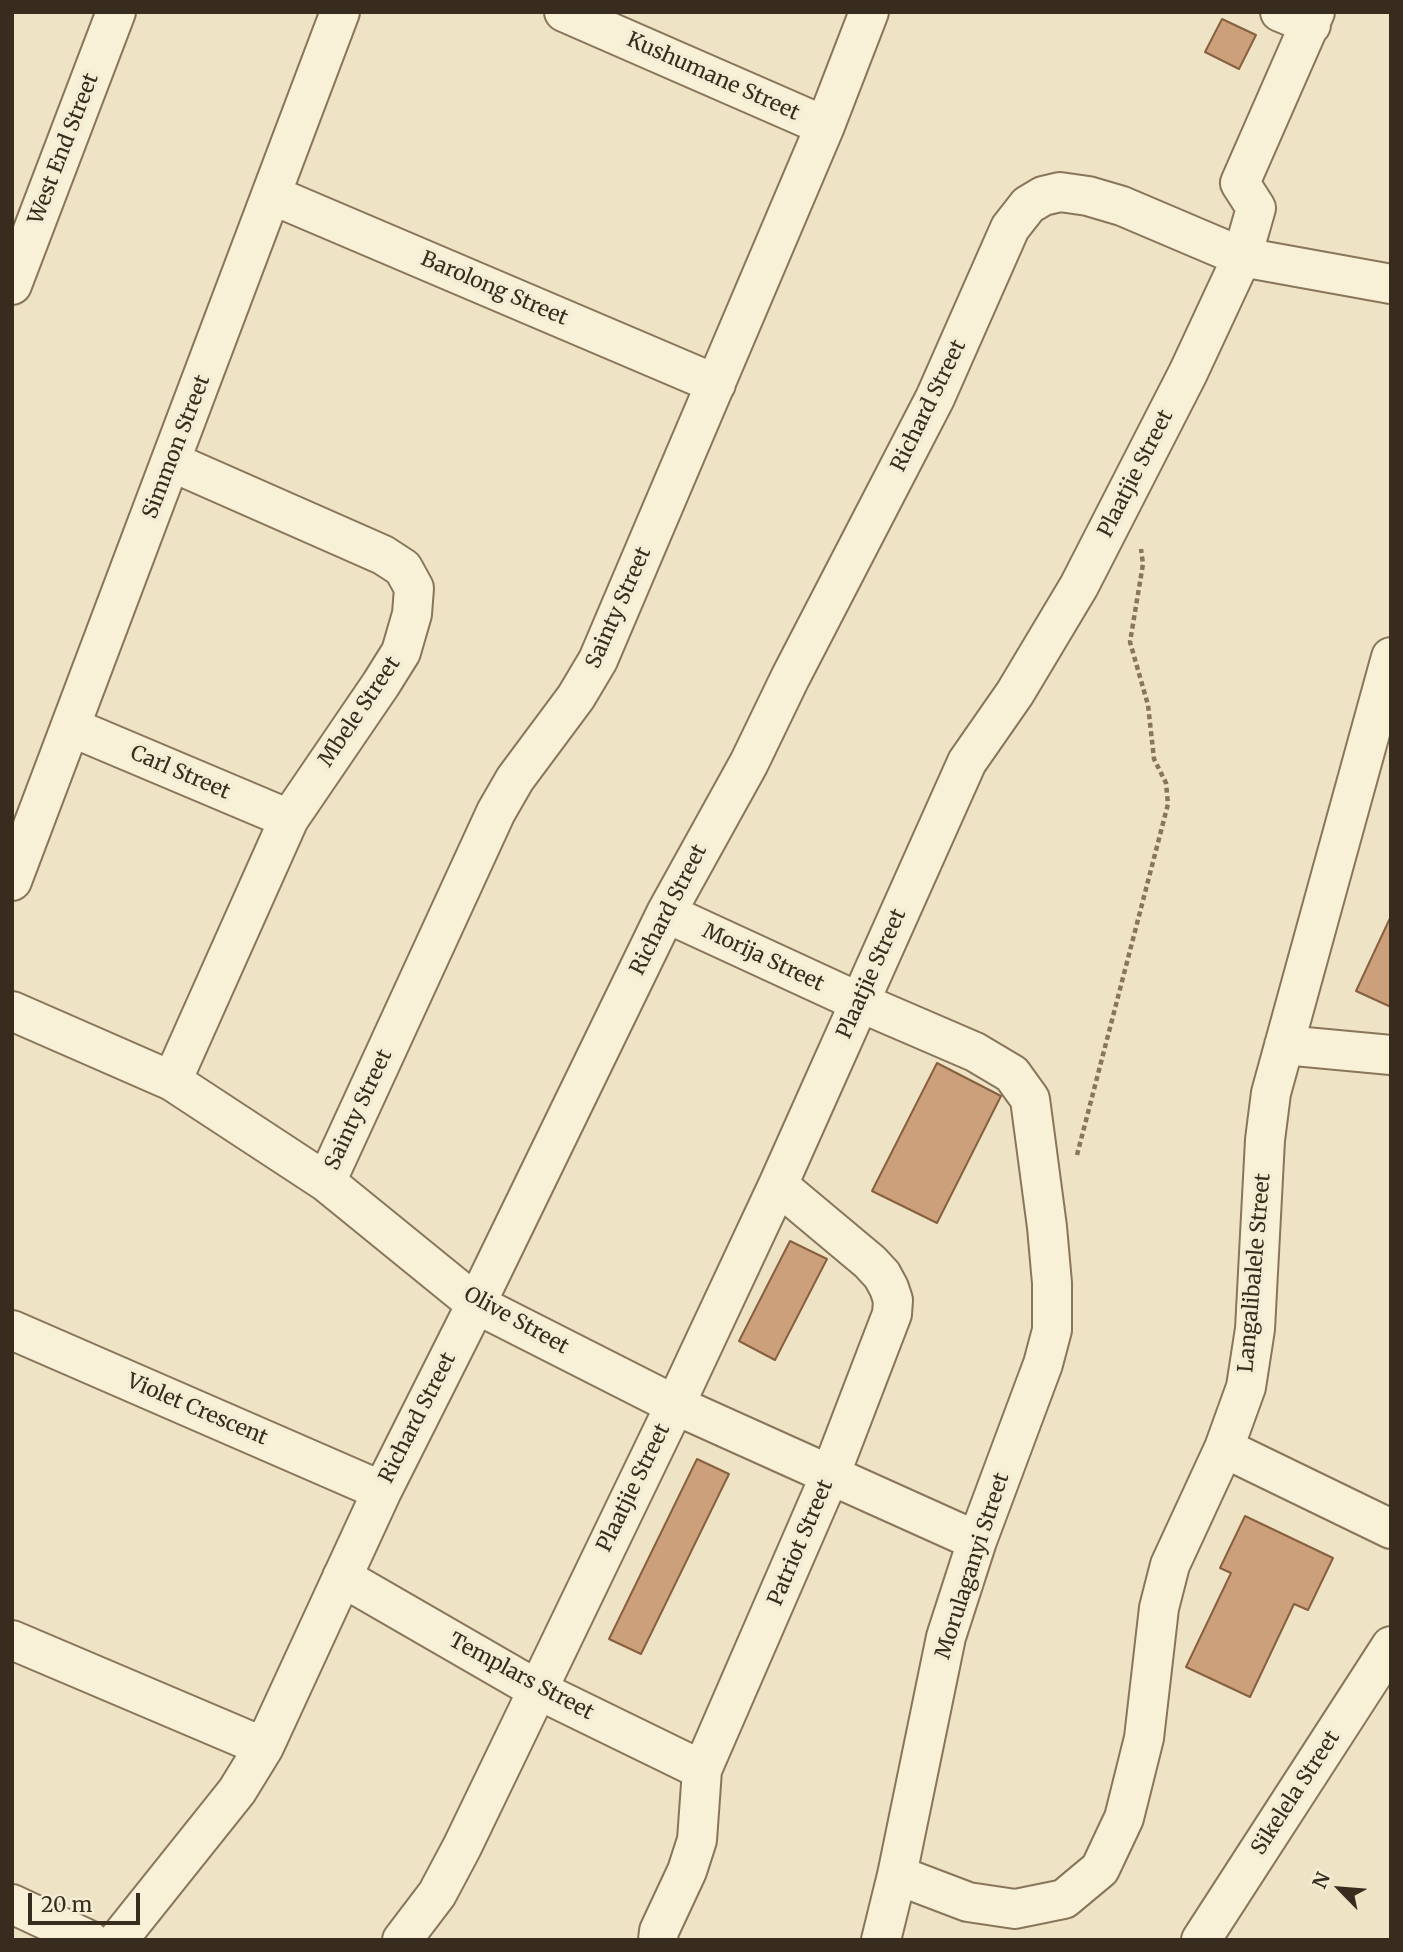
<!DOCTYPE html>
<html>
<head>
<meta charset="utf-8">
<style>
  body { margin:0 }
  #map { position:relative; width:1403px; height:1952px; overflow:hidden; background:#eee3c4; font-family:Merriweather,serif }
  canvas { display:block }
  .frame { position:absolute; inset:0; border:14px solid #382c1e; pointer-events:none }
  .north { position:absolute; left:1305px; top:1854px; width:70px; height:70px; -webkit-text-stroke:5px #f5edd3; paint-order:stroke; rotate:295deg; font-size:19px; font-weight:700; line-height:28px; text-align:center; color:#382c1e }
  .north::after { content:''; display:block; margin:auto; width:24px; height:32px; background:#382c1e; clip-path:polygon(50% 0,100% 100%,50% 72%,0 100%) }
  .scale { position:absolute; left:28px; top:1893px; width:112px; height:32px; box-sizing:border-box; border:4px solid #382c1e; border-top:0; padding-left:9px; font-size:21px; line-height:24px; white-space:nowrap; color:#382c1e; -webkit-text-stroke:5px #f5edd3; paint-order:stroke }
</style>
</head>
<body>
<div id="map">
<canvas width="1403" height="1952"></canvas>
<div class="frame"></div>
<div class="north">N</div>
<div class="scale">20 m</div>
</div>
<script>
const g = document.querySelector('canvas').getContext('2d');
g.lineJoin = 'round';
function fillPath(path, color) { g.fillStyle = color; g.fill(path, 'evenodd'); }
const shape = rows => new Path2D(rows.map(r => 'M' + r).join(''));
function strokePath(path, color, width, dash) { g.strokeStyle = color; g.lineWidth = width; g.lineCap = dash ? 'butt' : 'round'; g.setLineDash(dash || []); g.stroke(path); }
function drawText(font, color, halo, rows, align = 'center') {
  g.font = font + ' Merriweather,serif'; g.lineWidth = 7; g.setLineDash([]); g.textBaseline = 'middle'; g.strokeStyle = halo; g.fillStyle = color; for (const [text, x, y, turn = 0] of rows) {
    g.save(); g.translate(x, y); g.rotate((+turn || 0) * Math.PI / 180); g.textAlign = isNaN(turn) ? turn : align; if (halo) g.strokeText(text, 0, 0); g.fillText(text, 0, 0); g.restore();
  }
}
const building = shape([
  [1222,19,1256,35,1239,69,1205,52,1222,19],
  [1391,916,1391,1007,1356,991,1391,916],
  [937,1063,1001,1096,937,1223,872,1191,937,1063],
  [790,1241,827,1259,775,1360,739,1341,790,1241],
  [697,1459,729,1474,641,1654,609,1639,697,1459],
  [1245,1516,1333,1558,1308,1610,1294,1604,1250,1697,1186,1667,1231,1573,1220,1568,1245,1516]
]);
fillPath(building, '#cca07a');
strokePath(building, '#876040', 2);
const minor = shape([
  [564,12,825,126],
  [1280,12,1311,25],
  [272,195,716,384],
  [12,285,116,12],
  [172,462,383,555,403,568,414,588,412,614,401,652,381,684,289,819,172,1081],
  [71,727,289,819],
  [12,881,340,12],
  [666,913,859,1002,975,1052,1012,1074,1030,1099,1047,1227,1052,1283,1052,1330,1043,1364,977,1541,946,1637,897,1875,881,1940],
  [12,1011,172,1081,326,1182,476,1304,675,1405,977,1541],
  [1284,1045,1391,1055],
  [326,1182,496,812,515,779,576,697,598,660,825,126,869,12],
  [12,1330,382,1491],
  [1224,1448,1391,1529],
  [342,1577,536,1689,702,1770],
  [12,1640,264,1747],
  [897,1875,968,1902,1015,1909,1064,1899,1100,1869,1124,1818,1144,1738,1159,1608,1170,1565,1224,1448,1246,1387,1255,1329,1265,1140,1271,1093,1391,657],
  [12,1904,89,1940],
  [118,1940,237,1791,264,1747,382,1491,476,1304,666,913,749,763,790,678,935,398,1010,228,1028,205,1043,196,1060,192,1088,196,1122,206,1242,257,1391,284],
  [402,1940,437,1894,462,1847,675,1405,778,1185,967,762,1015,693,1079,586,1188,373,1242,257,1256,208,1240,183,1315,12],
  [658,1940,659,1931,687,1871,697,1840,702,1770,831,1473,892,1314,893,1300,889,1288,882,1275,870,1262,778,1185],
  [1201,1940,1391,1646]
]);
strokePath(minor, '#88755a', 42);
strokePath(shape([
  [1077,1155,1168,804,1166,783,1154,759,1148,705,1130,642,1143,564,1141,549]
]), '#88755a', 4.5, [5, 3.5]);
strokePath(minor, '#f8f0d7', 38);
drawText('21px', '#382c1e', '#f5edd3', [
  ["Kushumane Street",713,77,24],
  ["West End Street",64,149,-69],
  ["Barolong Street",494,289,23],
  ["Richard Street",929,406,-64],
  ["Simmon Street",177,447,-69],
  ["Plaatjie Street",1136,474,-63],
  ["Sainty Street",619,608,-66],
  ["Mbele Street",360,712,-56],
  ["Carl Street",180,773,23],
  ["Richard Street",669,910,-63],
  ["Morija Street",763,958,25],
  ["Plaatjie Street",872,974,-66],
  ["Sainty Street",359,1110,-65],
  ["Langalibalele Street",1255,1273,-85],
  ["Olive Street",516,1321,29],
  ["Violet Crescent",197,1410,23],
  ["Richard Street",418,1418,-63],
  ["Plaatjie Street",634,1488,-64],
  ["Patriot Street",801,1543,-67],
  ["Morulaganyi Street",973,1566,-72],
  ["Templars Street",521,1677,28],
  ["Sikelela Street",1296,1793,-57]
]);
</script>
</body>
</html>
